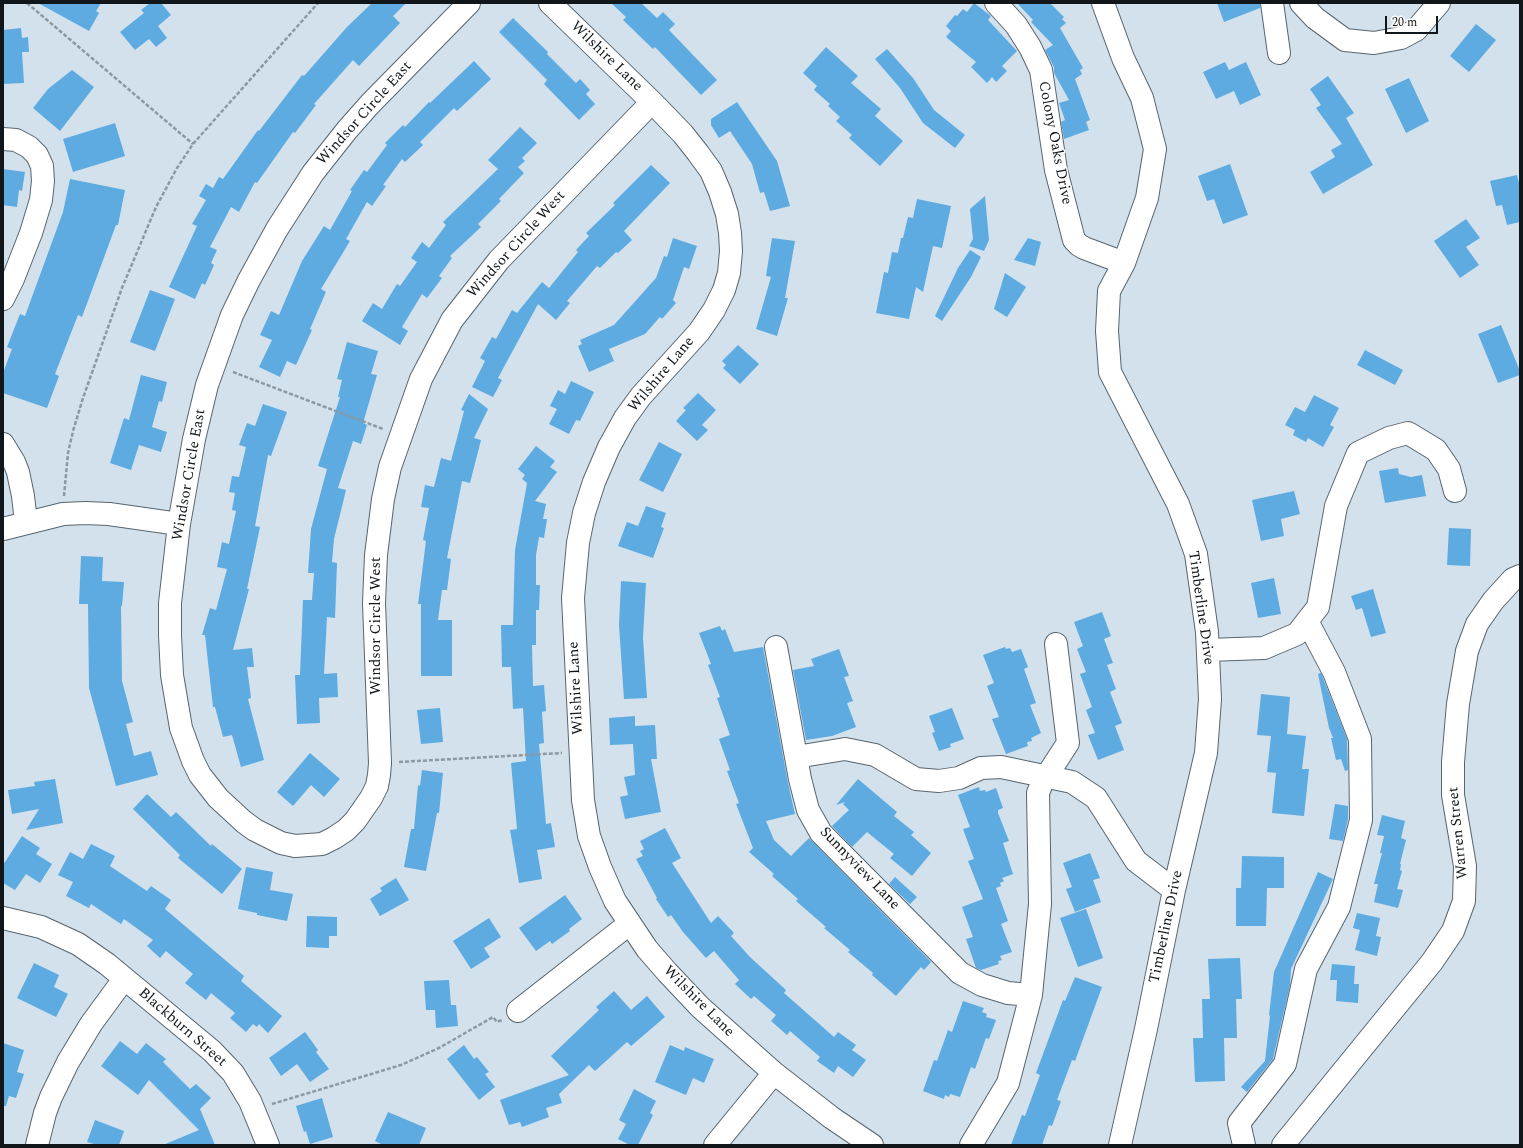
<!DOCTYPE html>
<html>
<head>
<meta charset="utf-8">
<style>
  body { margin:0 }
  #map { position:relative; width:1523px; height:1148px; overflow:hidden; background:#d2e1ec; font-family:Spectral,serif }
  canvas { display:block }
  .frame { position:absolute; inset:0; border:4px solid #11161a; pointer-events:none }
  .scale { position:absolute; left:1385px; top:16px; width:53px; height:18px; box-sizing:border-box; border:2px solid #11161a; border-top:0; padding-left:5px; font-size:12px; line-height:14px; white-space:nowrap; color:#11161a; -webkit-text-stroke:3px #fff; paint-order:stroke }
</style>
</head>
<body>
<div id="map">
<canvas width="1523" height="1148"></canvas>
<div class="frame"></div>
<div class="scale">20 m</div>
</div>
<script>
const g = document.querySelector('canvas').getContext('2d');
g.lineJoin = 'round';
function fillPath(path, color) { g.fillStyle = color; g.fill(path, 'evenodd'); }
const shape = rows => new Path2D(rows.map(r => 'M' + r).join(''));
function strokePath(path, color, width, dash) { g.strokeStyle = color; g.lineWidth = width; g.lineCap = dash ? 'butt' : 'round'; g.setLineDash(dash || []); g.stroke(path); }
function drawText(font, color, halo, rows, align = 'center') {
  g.font = font + ' Spectral,serif'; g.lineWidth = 3; g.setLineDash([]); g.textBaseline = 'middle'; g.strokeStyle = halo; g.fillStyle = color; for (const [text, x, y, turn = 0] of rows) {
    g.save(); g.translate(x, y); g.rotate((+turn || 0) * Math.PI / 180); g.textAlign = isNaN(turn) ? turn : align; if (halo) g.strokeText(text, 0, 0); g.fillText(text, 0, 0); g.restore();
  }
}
fillPath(shape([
  [38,3,101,3,96,11,99,13,89,31],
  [150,3,161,3,171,15,158,26,167,38,156,47,149,39,135,50,120,32,144,13,141,10],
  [372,3,406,3,393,16,400,23,359,66,353,60,314,104,316,105,295,133,293,132,257,183,255,182,239,212,231,207,210,247,217,250,211,263,214,265,205,285,202,283,195,299,169,287,197,226,192,224,206,200,199,196,206,184,213,188,219,177,223,179,258,130,259,131,302,75,304,76,347,27],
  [611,3,641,3,657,18,663,12,675,24,669,30,717,80,701,95,655,47,653,49,623,20,626,17],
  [974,3,991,16,988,20,1017,51,1002,66,1007,71,996,82,992,77,987,83,971,67,976,62,946,37,951,31,946,26,955,15,957,16,963,9,967,12],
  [1017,3,1050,3,1064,17,1062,19,1066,23,1060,28,1083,68,1080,70,1082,74,1075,79,1090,120,1086,122,1089,130,1064,139,1061,122,1065,120,1059,103,1069,100,1054,73,1054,67,1045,50,1053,45,1031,22,1033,20],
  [1217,3,1260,3,1260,8,1224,22],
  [513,18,548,52,547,54,576,83,580,79,590,90,586,94,595,104,579,120,544,84,547,80,499,32],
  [1476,24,1496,40,1469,72,1450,56],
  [21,28,22,38,28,37,29,52,22,52,24,83,3,84,3,30],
  [826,47,858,76,851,83,881,109,875,116,903,141,880,166,849,138,852,135,836,121,840,117,828,106,830,104,814,90,817,86,803,73],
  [887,49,913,78,934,110,965,135,955,148,923,123,900,88,875,59],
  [474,61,491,79,457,111,454,108,420,142,423,145,405,162,402,159,383,185,386,186,372,206,367,202,346,239,350,241,321,289,326,292,310,329,312,330,296,365,287,361,280,377,259,367,272,340,260,335,271,311,279,315,302,261,324,226,330,230,352,191,350,190,364,170,367,172,387,145,385,143,403,125,405,127,429,102,430,103],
  [1225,62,1229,70,1246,62,1261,95,1240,105,1234,91,1216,99,1203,72],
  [72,70,94,87,60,131,33,108,48,89],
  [1328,76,1354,113,1346,118,1373,165,1323,194,1310,172,1335,157,1331,150,1342,144,1316,108,1321,105,1310,89],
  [1409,78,1429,121,1406,133,1385,89],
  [737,102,777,161,790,206,770,211,764,192,760,193,752,164,730,131,719,138,711,125,711,119],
  [115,123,125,156,73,172,63,139],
  [520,127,537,143,522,158,525,161,518,167,524,173,499,199,501,201,478,224,481,227,450,256,452,258,439,276,442,278,427,298,422,294,402,327,408,331,400,345,362,321,373,303,382,309,397,284,400,286,417,262,411,258,422,242,429,248,446,225,443,222,498,169,488,160],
  [1230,164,1248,215,1223,224,1214,199,1207,201,1198,176],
  [651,165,670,183,624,231,632,240,618,253,616,252,600,268,597,266,567,301,570,303,556,320,538,304,498,378,502,380,493,397,472,387,485,361,480,358,492,337,496,339,512,310,517,313,542,282,549,288,578,252,576,250,589,236,586,233,615,205,613,203],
  [3,169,25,172,22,191,19,190,17,207,3,205],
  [1517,175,1520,187,1520,222,1507,225,1502,205,1496,206,1490,181],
  [70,179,125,190,118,225,116,225,82,317,78,315,55,374,59,376,47,408,3,393,3,373,12,349,7,347,20,314,25,316,63,212],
  [985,196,989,240,984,251,969,246,973,239,970,209],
  [917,199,951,206,942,248,933,246,923,292,916,287,909,319,876,313,884,272,888,273,892,252,898,253,901,238,903,238,908,217,913,218],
  [1466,219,1480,238,1466,247,1479,265,1460,278,1434,241],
  [673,238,697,246,689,269,684,267,673,300,676,303,662,319,660,317,645,334,609,349,614,361,589,372,578,346,582,344,580,340,614,325,656,278,664,256,667,257],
  [772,238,795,241,785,298,788,298,777,336,756,329,771,277,766,276],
  [1028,238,1041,242,1035,266,1014,260],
  [970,250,981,257,971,277,942,321,935,316,958,268],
  [1005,273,1026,287,1007,317,994,309],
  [150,290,175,299,155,351,130,342],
  [1501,325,1520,371,1520,375,1498,383,1478,334],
  [347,342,378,351,371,374,377,375,363,423,367,425,361,444,353,441,338,488,346,490,334,539,332,562,337,563,335,618,327,617,324,674,337,673,338,697,319,698,320,723,297,724,295,675,300,675,303,600,312,600,314,573,308,573,311,529,327,469,318,466,340,397,338,397,342,380,337,379],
  [738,345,759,364,740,384,723,368,726,365,722,361],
  [1365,350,1403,370,1395,385,1357,365],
  [141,375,167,382,162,402,159,401,152,427,167,432,161,452,139,445,131,470,110,463,124,418,129,420],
  [571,381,594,392,580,421,576,420,569,434,549,424,557,409,550,406,558,390,565,394],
  [698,393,716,410,702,425,708,430,697,441,676,421,686,410,683,408],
  [469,394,488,409,474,438,481,440,470,483,462,481,447,558,451,559,447,590,442,590,438,620,452,620,452,676,421,676,421,604,418,604,426,541,423,540,429,508,421,507,425,485,434,487,441,458,451,461,464,411,461,410],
  [1314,395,1339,408,1330,425,1334,427,1323,447,1308,438,1306,442,1293,435,1295,430,1285,425,1295,407,1305,412],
  [263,404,287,412,271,456,268,455,255,526,260,527,247,589,249,589,233,650,252,648,254,667,247,667,251,698,248,699,264,760,241,767,232,735,223,737,215,707,213,707,205,635,202,635,210,608,216,610,227,569,217,567,222,542,229,544,236,511,232,510,235,493,229,492,232,476,239,477,246,447,239,445,247,423,255,426],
  [659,442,682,454,663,492,639,480],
  [536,446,555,461,550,467,557,472,535,501,546,504,543,519,547,519,544,538,539,537,536,555,536,585,540,585,539,610,536,610,536,645,532,645,533,686,544,685,546,711,542,712,544,743,539,744,546,824,551,823,555,847,537,850,542,879,519,883,510,830,517,829,511,763,526,761,523,708,513,709,511,667,502,667,501,625,513,625,515,550,527,483,522,479,525,475,518,469],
  [1398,468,1399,474,1411,477,1422,475,1426,496,1385,503,1379,471],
  [1294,491,1300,514,1281,519,1284,536,1261,541,1252,500],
  [646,506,666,513,661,527,664,528,653,558,618,546,627,522,638,526],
  [1449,528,1471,529,1470,566,1447,565],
  [81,556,103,557,102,581,124,582,122,606,121,606,122,681,133,722,126,724,134,756,151,751,158,775,116,786,89,688,88,604,79,604],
  [1274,578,1281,614,1258,618,1251,583],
  [621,581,646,583,643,638,647,698,624,699,619,625],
  [1373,589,1386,633,1371,637,1362,608,1356,610,1351,596],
  [1102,612,1111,636,1104,639,1113,663,1107,665,1116,689,1110,692,1122,723,1115,726,1124,750,1098,760,1088,735,1095,733,1086,710,1092,707,1080,674,1086,672,1077,649,1083,646,1074,622],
  [720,626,722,631,725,629,734,652,763,647,788,783,795,814,766,821,774,840,791,856,809,838,931,962,924,970,921,967,896,996,872,975,873,973,848,952,850,950,824,928,826,927,796,901,798,899,772,876,774,874,749,852,753,848,736,804,739,803,727,771,730,770,719,739,730,735,717,698,720,697,708,665,711,664,699,633],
  [1005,647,1006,649,1010,648,1012,652,1021,649,1028,667,1024,669,1036,703,1030,705,1041,733,1031,738,1032,741,1027,742,1028,746,1006,754,992,719,999,717,987,686,994,683,983,655],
  [839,649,849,676,844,677,853,701,847,703,856,727,832,736,806,740,793,670,814,666,811,659],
  [1321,673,1347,739,1348,770,1345,771,1341,759,1336,760,1331,738,1333,738,1329,728,1318,674],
  [1261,694,1290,697,1287,734,1306,736,1302,769,1309,769,1304,816,1272,813,1276,773,1267,772,1271,736,1257,735],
  [440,708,443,742,421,744,417,710],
  [952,708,964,739,950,744,951,747,939,751,932,733,935,732,929,716],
  [635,716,635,726,655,725,657,759,651,759,661,812,625,819,620,797,628,795,624,777,635,775,633,744,610,745,609,718],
  [310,753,340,779,324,797,311,785,293,806,277,792],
  [422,770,443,773,439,813,437,813,426,871,404,867,411,829,414,829,418,785,420,786],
  [55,779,63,823,26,830,39,809,12,814,8,790,35,786,34,782],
  [858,779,897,812,894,816,914,832,911,835,931,853,912,876,890,858,894,854,867,832,852,847,832,826,849,810,843,804,845,802,836,805],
  [979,787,980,791,985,790,986,792,996,788,1003,808,998,810,998,813,1009,841,1003,843,1013,874,1002,878,1004,881,1000,883,1001,886,996,888,1008,921,1001,924,1012,952,1000,956,1002,960,998,961,999,964,981,970,976,968,966,939,973,937,962,907,983,899,968,861,974,859,963,829,970,827,958,795],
  [147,794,171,817,176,812,211,846,212,844,242,869,222,894,178,858,180,855,133,809],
  [1335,804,1348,806,1348,819,1343,841,1329,839],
  [1382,815,1405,821,1401,838,1406,840,1400,864,1401,864,1400,870,1402,871,1397,889,1403,890,1398,908,1374,902,1378,884,1374,884,1382,853,1380,853,1384,836,1377,835],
  [665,828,681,858,672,863,711,923,718,916,734,933,731,936,750,957,786,990,784,993,834,1037,838,1032,856,1045,852,1050,866,1060,853,1077,838,1066,834,1073,817,1061,820,1057,790,1031,787,1035,771,1021,776,1015,754,996,751,999,735,984,739,980,714,951,706,958,683,932,671,915,668,917,656,899,657,898,636,859,643,856,640,851,644,849,640,841],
  [22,836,40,848,36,854,52,864,40,883,26,874,15,890,3,883,3,865],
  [91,844,115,856,110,866,147,891,151,886,171,900,165,909,244,976,241,981,282,1016,268,1033,259,1024,257,1027,253,1024,246,1032,230,1018,235,1013,211,993,206,1000,185,983,193,974,166,951,160,958,147,946,153,940,124,919,121,924,91,904,89,908,66,896,73,882,58,875,70,852,83,859],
  [1090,853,1100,878,1093,880,1101,902,1075,912,1066,889,1072,887,1063,863],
  [1242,856,1284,857,1284,888,1267,888,1266,926,1236,926,1236,888,1241,888],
  [246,867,273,872,270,890,293,894,287,921,257,915,257,913,238,909],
  [1318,872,1333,879,1291,969,1290,985,1273,1059,1247,1092,1241,1087,1265,1061,1270,1016,1269,1015,1274,972],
  [895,877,917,897,910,904,889,884],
  [396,878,409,900,380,916,370,899,382,891,380,888],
  [565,895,582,919,569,929,570,931,552,944,550,941,536,951,519,928],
  [1086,909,1103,958,1078,967,1060,918],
  [1357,913,1380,918,1376,936,1381,937,1377,956,1355,950,1360,930,1353,928],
  [307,916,337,917,337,936,329,936,329,948,306,947],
  [489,918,501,937,484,948,490,957,471,969,453,941],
  [1240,958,1242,999,1236,999,1237,1038,1224,1038,1225,1081,1195,1082,1193,1038,1203,1038,1202,999,1210,999,1208,959],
  [34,963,59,975,54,987,68,994,56,1017,17,998],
  [1332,964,1355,966,1354,984,1359,984,1358,1003,1336,1001,1337,980,1330,980],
  [1075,977,1102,987,1075,1061,1072,1060,1057,1100,1061,1101,1052,1126,1049,1125,1042,1145,1011,1145,1022,1115,1025,1116,1040,1075,1036,1073,1063,1000,1065,1001],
  [449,980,451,1005,456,1005,458,1026,436,1028,435,1010,426,1010,424,981],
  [614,991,631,1010,647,996,665,1017,631,1046,627,1042,595,1071,589,1065,559,1094,562,1103,546,1108,549,1117,522,1127,520,1122,509,1125,500,1100,569,1075,551,1056,599,1010,596,1007],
  [963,1001,984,1008,982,1012,987,1014,986,1017,996,1020,989,1039,986,1038,975,1069,971,1067,960,1097,950,1094,949,1097,945,1095,944,1099,923,1091,934,1060,937,1061,948,1030,952,1032],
  [305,1032,318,1050,316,1052,329,1069,310,1082,297,1064,281,1076,269,1058],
  [120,1041,137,1054,146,1043,166,1059,163,1062,190,1089,196,1084,211,1098,200,1109,215,1145,163,1145,199,1130,149,1080,138,1095,101,1066],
  [3,1043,24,1050,17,1072,24,1074,16,1098,9,1096,6,1106,3,1106],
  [464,1045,474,1059,477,1057,489,1072,485,1074,495,1087,479,1100,447,1059],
  [670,1045,684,1051,685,1047,714,1059,704,1083,693,1078,686,1095,655,1082],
  [634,1089,656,1101,650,1113,653,1115,638,1145,630,1145,618,1139,626,1124,619,1120],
  [322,1098,333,1137,310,1144,306,1131,304,1132,296,1106],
  [388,1112,426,1128,419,1145,383,1145,375,1141],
  [95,1120,124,1131,119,1145,97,1145,87,1142]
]), '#5dabe0');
const minor = shape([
  [469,3,370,104,347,130,313,173,277,229,249,280,232,315,207,385,194,439,179,524,170,603,170,635,172,675,181,728,193,761,200,775,218,798,244,822,255,830,281,843,295,846,322,844,334,838,346,830,355,821,371,798,377,786,379,775,380,763,374,603,376,555,383,499,390,467,421,379,452,320,499,260,652,102],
  [550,3,652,102,683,134,698,153,711,171,720,192,727,214,730,233,731,251,729,273,724,290,714,310,699,332,641,396,625,418,609,447,594,482,584,513,578,543,573,598,583,800,589,836,600,867,615,901,647,949,667,972,700,1007,774,1073,832,1118,872,1145],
  [996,3,1016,25,1030,47,1041,70,1056,170,1074,240,1079,245,1084,248,1124,263],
  [1103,3,1123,58,1142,98,1155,149,1147,198,1124,263,1109,291,1107,331,1110,372,1178,504,1196,554,1207,632,1210,699,1206,753,1174,890,1146,1029,1120,1145],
  [1272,3,1279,53],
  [1301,3,1315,18,1345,40,1374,43,1401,38,1416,30,1439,3],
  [3,139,16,140,29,147,37,155,42,166,43,181,41,200,31,233,13,279,3,299],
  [3,444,14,462,18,472,23,496,26,522],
  [3,529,63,514,85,513,109,514,179,524],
  [776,647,800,779,808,810,821,833,960,973,982,985,1008,993,1031,995],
  [1208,650,1264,648,1297,634,1318,607,1336,506,1358,453,1389,438,1408,433,1436,450,1449,469,1455,491],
  [796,757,845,749,875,755,916,779,939,781,959,778,981,768,1001,767,1072,782,1096,798,1136,861,1174,890],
  [3,918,41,927,78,944,107,964,212,1051,233,1073,250,1101,268,1145],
  [518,1011,629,924],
  [37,1145,45,1113,51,1097,68,1062,91,1024,124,979],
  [715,1145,774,1073],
  [971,1145,1008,1083,1031,995,1040,904,1038,793,1042,783,1068,743,1056,644],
  [1244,1145,1239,1123,1285,1064,1306,969,1339,907,1361,820,1360,739,1334,672,1307,621],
  [1283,1145,1432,962,1453,931,1464,901,1465,866,1453,795,1453,762,1458,704,1467,651,1477,624,1493,601,1513,579,1520,576]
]);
strokePath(minor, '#57656f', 24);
strokePath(shape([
  [27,3,193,144],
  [233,372,383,429],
  [64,496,68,453,73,431,83,398,122,288,156,207,177,168,193,144,318,3],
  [399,762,562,753],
  [272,1104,401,1065,439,1048,493,1017,497,1022,502,1020]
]), '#8d98a0', 2.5, [4, 2]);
strokePath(minor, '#fff', 22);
drawText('15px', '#11161a', '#fff', [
  ["Wilshire Lane",606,57,44],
  ["Windsor Circle East",365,114,-48],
  ["Colony Oaks Drive",1054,143,79],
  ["Windsor Circle West",517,245,-48],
  ["Wilshire Lane",662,375,-50],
  ["Windsor Circle East",190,475,-80],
  ["Timberline Drive",1200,608,82],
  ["Windsor Circle West",377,626,-90],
  ["Wilshire Lane",577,688,-93],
  ["Warren Street",1459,833,-96],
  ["Sunnyview Lane",859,869,46],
  ["Timberline Drive",1167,927,-78],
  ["Wilshire Lane",698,1002,45],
  ["Blackburn Street",182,1028,41]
]);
</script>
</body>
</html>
